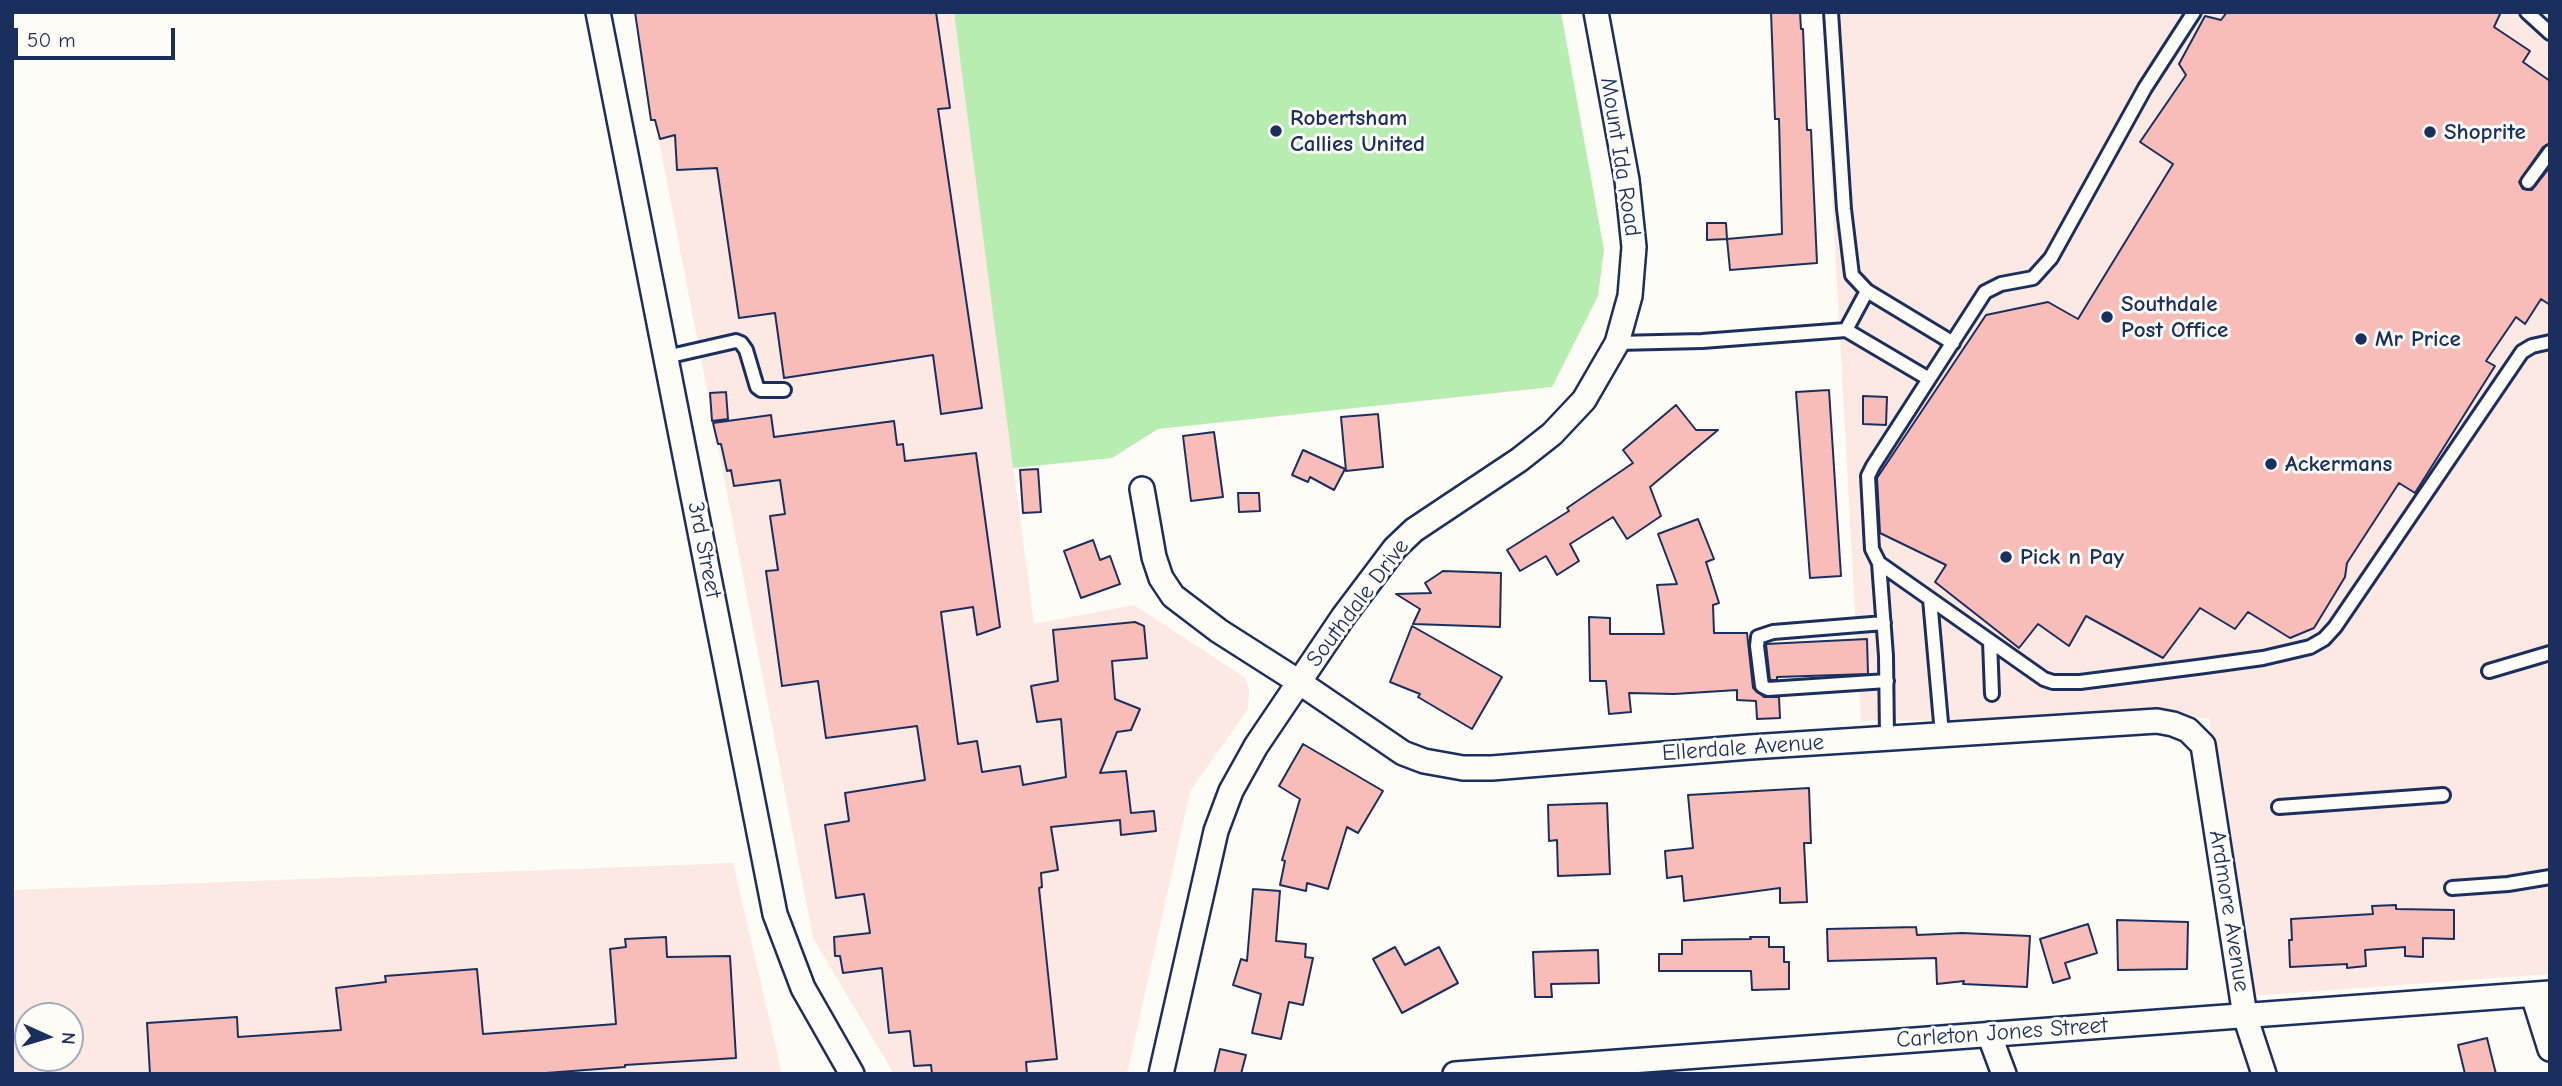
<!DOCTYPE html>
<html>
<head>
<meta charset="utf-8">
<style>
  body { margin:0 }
  #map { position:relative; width:2562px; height:1086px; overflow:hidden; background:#fdfcf7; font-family:"Comic Neue",sans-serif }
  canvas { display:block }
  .frame { position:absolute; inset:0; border:14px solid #1b2f5e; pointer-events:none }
  .north { position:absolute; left:14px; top:1002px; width:70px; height:70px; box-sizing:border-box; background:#fdfcf7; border:2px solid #a3aaba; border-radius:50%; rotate:94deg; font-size:19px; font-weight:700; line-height:28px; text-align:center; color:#1b2f5e }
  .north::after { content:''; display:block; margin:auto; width:24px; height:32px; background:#1b2f5e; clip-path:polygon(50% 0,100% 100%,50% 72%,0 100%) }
  .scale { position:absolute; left:14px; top:28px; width:161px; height:32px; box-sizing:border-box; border:4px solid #1b2f5e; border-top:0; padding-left:9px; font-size:21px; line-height:24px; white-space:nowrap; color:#1b2f5e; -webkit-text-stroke:5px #fdfcf7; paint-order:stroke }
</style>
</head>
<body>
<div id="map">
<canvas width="2562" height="1086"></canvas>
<div class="frame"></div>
<div class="north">N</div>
<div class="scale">50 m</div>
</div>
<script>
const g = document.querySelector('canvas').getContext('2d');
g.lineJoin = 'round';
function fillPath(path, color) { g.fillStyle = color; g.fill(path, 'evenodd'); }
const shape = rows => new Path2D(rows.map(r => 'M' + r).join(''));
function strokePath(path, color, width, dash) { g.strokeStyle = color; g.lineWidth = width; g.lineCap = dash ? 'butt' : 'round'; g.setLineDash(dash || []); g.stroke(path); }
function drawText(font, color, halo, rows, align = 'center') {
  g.font = font + ' "Comic Neue",sans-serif'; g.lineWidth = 6; g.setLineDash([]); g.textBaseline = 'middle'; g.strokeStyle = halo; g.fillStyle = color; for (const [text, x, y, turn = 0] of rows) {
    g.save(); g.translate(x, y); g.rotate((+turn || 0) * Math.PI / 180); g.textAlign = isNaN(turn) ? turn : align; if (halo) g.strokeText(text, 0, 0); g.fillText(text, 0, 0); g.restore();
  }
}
fillPath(shape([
  [634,12,954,12,1034,624,1134,605,1244,677,1249,689,1248,709,1190,791,1127,1074,894,1074,813,938],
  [1822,12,2550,12,2550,974,2238,997,2209,718,1861,721],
  [733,863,782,1074,12,1074,12,890],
  [28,1016,70,1016,70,1058,28,1058]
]), '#fce9e4');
fillPath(shape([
  [954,12,1561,12,1604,250,1598,296,1552,387,1158,429,1112,458,1013,468]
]), '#b7edb0');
const building = shape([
  [635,12,936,12,950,108,938,109,982,408,941,414,933,355,784,378,775,313,739,318,717,168,677,170,675,135,660,139,655,120,651,120,635,12],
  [1771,12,1800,12,1801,29,1803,29,1807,130,1811,130,1817,263,1730,270,1727,239,1782,234,1779,119,1775,119,1771,12],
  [2227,12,2501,12,2494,27,2530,51,2523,62,2550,81,2550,143,2543,147,2519,182,2523,189,2532,190,2550,167,2550,305,2541,299,2525,324,2516,317,2486,361,2495,366,2415,493,2399,483,2347,563,2345,577,2314,628,2290,638,2248,612,2235,629,2200,608,2163,658,2086,616,2069,646,2038,624,2019,648,1935,582,1946,565,1880,533,1877,478,1986,315,2048,302,2078,319,2173,164,2140,142,2186,75,2179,64,2205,16,2221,20,2227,12],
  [1707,223,1726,223,1727,239,1707,240,1707,223],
  [1829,390,1841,576,1810,578,1796,392,1829,390],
  [726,392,728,419,712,421,710,393,726,392],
  [1863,396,1887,397,1886,425,1863,424,1863,396],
  [1676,405,1696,430,1718,430,1650,487,1661,516,1627,539,1613,517,1570,544,1579,561,1557,575,1546,556,1520,571,1507,550,1569,511,1567,508,1633,463,1623,450,1676,405],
  [1378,414,1383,467,1346,471,1341,417,1378,414],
  [771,415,774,437,894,421,897,445,903,444,905,461,976,453,1000,627,977,635,973,607,941,612,958,744,977,741,982,772,1020,766,1023,785,1066,777,1061,719,1037,722,1031,686,1058,681,1053,630,1135,622,1144,626,1147,658,1112,661,1115,699,1140,709,1131,730,1117,732,1100,773,1126,771,1131,813,1154,811,1156,831,1121,835,1120,820,1051,827,1058,870,1041,873,1042,887,1039,888,1057,1059,1026,1062,1027,1074,932,1074,931,1065,914,1066,910,1031,889,1033,882,968,843,973,840,956,835,956,834,937,870,933,864,894,836,898,825,825,849,821,845,793,925,780,917,726,826,738,818,681,782,686,766,571,778,570,770,516,785,514,780,480,734,486,731,470,727,471,721,444,718,444,713,423,771,415],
  [1214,432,1223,497,1191,501,1183,436,1214,432],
  [1303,450,1345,469,1334,490,1310,477,1308,482,1292,475,1303,450],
  [1038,469,1041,512,1023,513,1020,470,1038,469],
  [1238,493,1259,493,1260,511,1239,512,1238,493],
  [1698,519,1714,559,1706,562,1719,603,1713,605,1714,633,1747,633,1753,688,1764,697,1779,697,1780,718,1757,719,1756,701,1737,700,1737,690,1674,694,1629,693,1631,712,1609,714,1606,681,1590,681,1589,617,1610,618,1610,634,1664,634,1657,585,1677,584,1658,534,1698,519],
  [1093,540,1100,560,1110,556,1120,584,1081,598,1064,551,1093,540],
  [1443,571,1501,573,1500,627,1413,624,1420,609,1396,594,1431,593,1425,583,1443,571],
  [1412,626,1502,677,1472,729,1418,697,1420,694,1390,682,1412,626],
  [1867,639,1868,674,1777,677,1777,680,1770,680,1766,644,1867,639],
  [1303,744,1383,791,1358,833,1347,827,1328,889,1307,883,1306,891,1280,885,1285,861,1282,860,1300,799,1279,786,1303,744],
  [1809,788,1811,843,1804,843,1807,902,1780,903,1780,888,1684,901,1682,876,1667,878,1665,851,1693,848,1688,795,1809,788],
  [1607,803,1610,874,1558,876,1557,840,1549,841,1548,805,1607,803],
  [1253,889,1280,891,1276,941,1306,944,1305,957,1313,958,1303,1005,1289,1002,1281,1039,1252,1033,1261,994,1233,985,1241,959,1247,961,1253,889],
  [2396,905,2396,909,2454,910,2454,939,2423,938,2423,957,2405,956,2405,947,2365,950,2366,966,2347,968,2347,964,2290,967,2289,940,2292,940,2291,919,2373,914,2372,906,2396,905],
  [2117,920,2188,922,2187,969,2118,970,2117,920],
  [2088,924,2097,953,2065,963,2070,978,2053,983,2040,939,2088,924],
  [1916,927,1917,935,1962,933,2030,936,2027,987,1963,984,1964,981,1937,984,1936,958,1828,961,1827,929,1916,927],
  [666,937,667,957,730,956,736,1058,625,1065,625,1067,533,1074,150,1074,147,1023,237,1017,238,1037,341,1030,336,988,386,982,385,976,477,969,483,1034,616,1024,610,949,626,947,625,939,666,937],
  [1750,937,1769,937,1769,947,1784,947,1784,962,1789,962,1789,989,1752,990,1751,971,1659,971,1659,954,1682,954,1682,940,1751,939,1750,937],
  [1395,947,1405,965,1439,947,1458,983,1402,1013,1373,959,1395,947],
  [1598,950,1599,983,1551,984,1552,997,1535,997,1533,952,1598,950],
  [2487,1038,2496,1074,2465,1074,2458,1045,2487,1038],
  [1220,1049,1246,1055,1241,1074,1214,1074,1220,1049]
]);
fillPath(building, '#f8bcb9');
strokePath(building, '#1b2f5e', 2);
const lane = shape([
  [1831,12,1844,209,1852,275,1867,291,1953,343],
  [2194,12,2145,88,2051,258,2033,278,2001,284,1985,292,1873,466,1868,476,1872,549,1879,563,2044,679,2053,682,2080,682,2205,666,2263,658,2310,647,2324,639,2335,627,2522,352,2532,346,2550,342],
  [2527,12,2550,33],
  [2528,182,2550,152],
  [1846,330,1929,379],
  [1846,330,1867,291],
  [1617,343,1702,341,1846,330],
  [666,357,736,341,741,343,746,350,757,387,761,390,784,390],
  [1879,563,1886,656,1887,737],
  [1930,599,1942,734],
  [1884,623,1773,632,1758,637,1757,646,1762,686,1768,689,1887,681],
  [1990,641,1992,694],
  [2489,671,2550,653],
  [2279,807,2443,795],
  [2452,888,2508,884,2550,877]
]);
const street = shape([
  [598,12,775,914,803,988,852,1074],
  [1142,489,1154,557,1161,578,1173,596,1219,631,1299,682,1403,753,1424,761,1463,768,1492,768,1750,747,2157,721,2173,724,2188,730,2203,745,2245,1016,2264,1074],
  [2533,995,2550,1049],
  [1989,1034,2004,1074],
  [1161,1074,1216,831,1231,791,1256,746,1343,617,1395,548,1414,530,1519,460,1552,434,1584,400,1617,343,1630,296,1634,247,1627,180,1596,12],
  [1455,1074,2550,993]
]);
strokePath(lane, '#1b2f5e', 18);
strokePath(street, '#1b2f5e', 28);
strokePath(lane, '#fdfcf7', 12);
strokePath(street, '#fdfcf7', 23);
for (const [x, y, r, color] of [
  [1276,131,7,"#1b2f5e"],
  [2430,132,7,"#1b2f5e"],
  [2107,317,7,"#1b2f5e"],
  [2361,339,7,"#1b2f5e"],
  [2271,464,7,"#1b2f5e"],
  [2006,557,7,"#1b2f5e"]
]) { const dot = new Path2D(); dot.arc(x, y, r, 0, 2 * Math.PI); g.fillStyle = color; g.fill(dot); strokePath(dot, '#fdfcf7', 2.5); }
drawText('bold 23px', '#1b2f5e', '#fdfcf7', [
  ["Robertsham",1290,118],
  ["Callies United",1290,144],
  ["Shoprite",2444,132],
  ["Southdale",2121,304],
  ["Post Office",2121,330],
  ["Mr Price",2375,339],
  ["Ackermans",2285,464],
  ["Pick n Pay",2020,557]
], 'left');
drawText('23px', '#1b2f5e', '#fdfcf7', [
  ["Mount Ida Road",1620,157,81],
  ["3rd Street",704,550,79],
  ["Southdale Drive",1358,603,-53],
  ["Ellerdale Avenue",1743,748,-4],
  ["Ardmore Avenue",2229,911,81],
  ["Carleton Jones Street",2002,1033,-4]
]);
</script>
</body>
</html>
